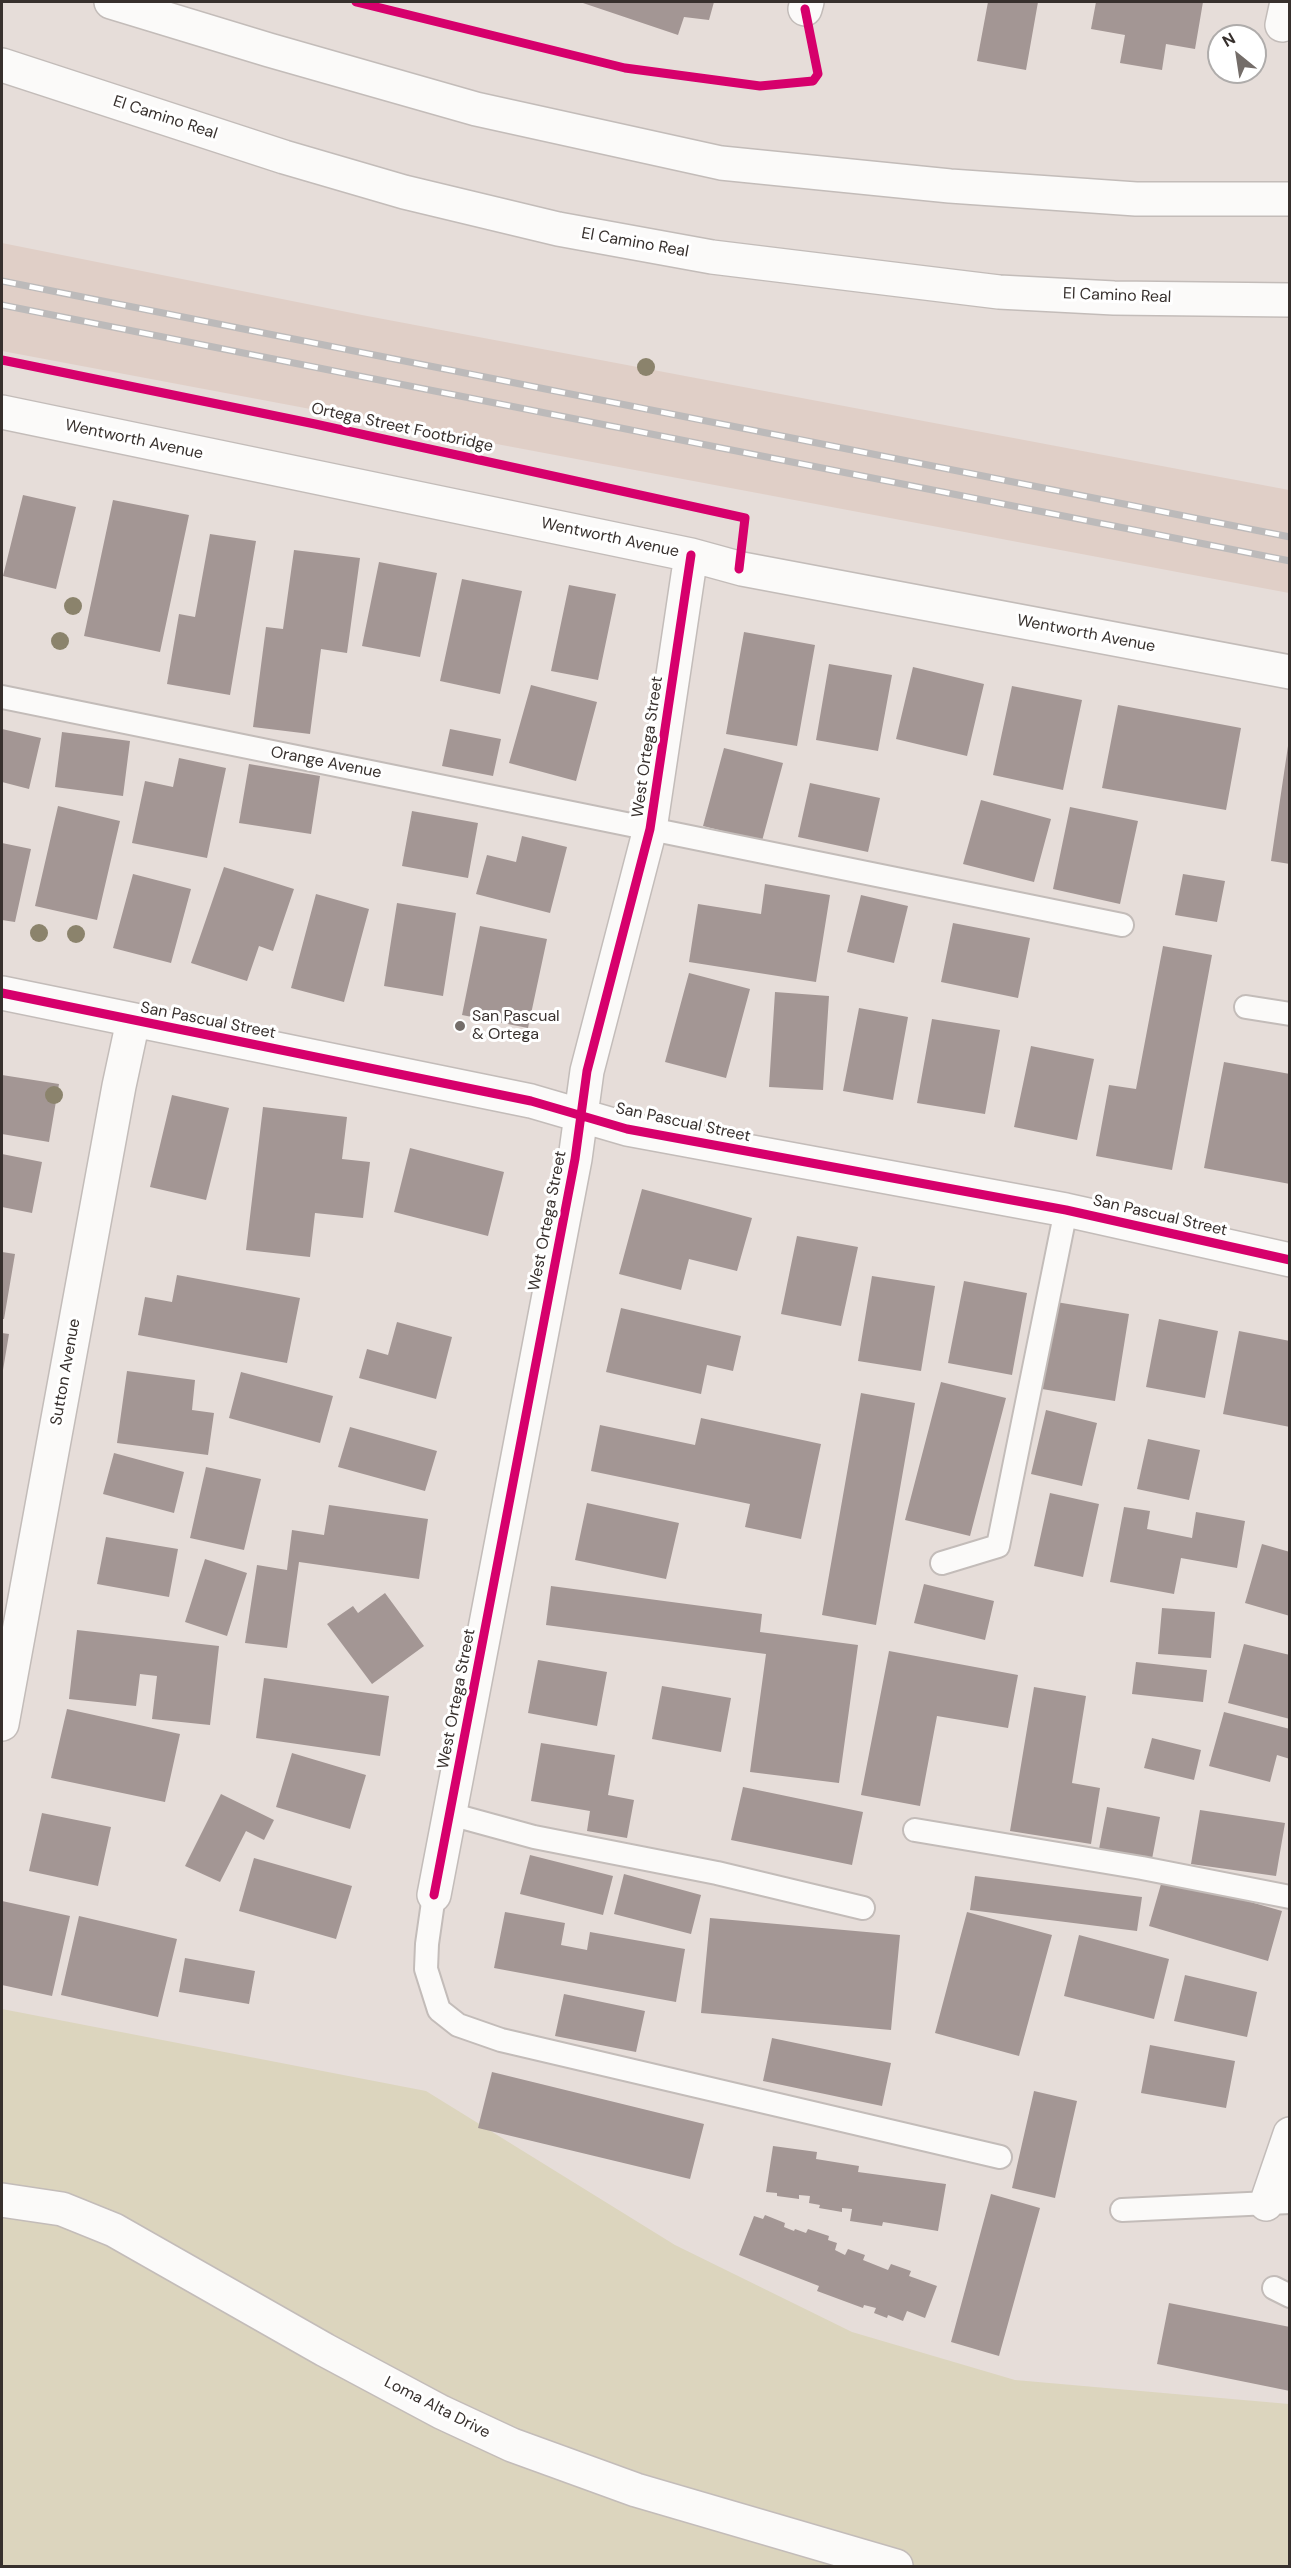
<!DOCTYPE html>
<html>
<head>
<meta charset="utf-8">
<style>
  body { margin:0 }
  #map { position:relative; width:1291px; height:2568px; overflow:hidden; background:#e6ddd9; font-family:"DM Sans",sans-serif }
  canvas { display:block }
  .frame { position:absolute; inset:0; border:3px solid #37302d; pointer-events:none }
  .north { position:absolute; left:1207px; top:24px; width:60px; height:60px; box-sizing:border-box; background:#fff; border:2px solid #afacab; border-radius:50%; rotate:330deg; font-size:16px; font-weight:700; line-height:24px; text-align:center; color:#37302d }
  .north::after { content:''; display:block; margin:auto; width:21px; height:27px; background:#746d69; clip-path:polygon(50% 0,100% 100%,50% 72%,0 100%) }
</style>
</head>
<body>
<div id="map">
<canvas width="1291" height="2568"></canvas>
<div class="frame"></div>
<div class="north">N</div>
</div>
<script>
const g = document.querySelector('canvas').getContext('2d');
g.lineJoin = 'round';
function fillPath(path, color) { g.fillStyle = color; g.fill(path, 'evenodd'); }
const shape = rows => new Path2D(rows.map(r => 'M' + r).join(''));
function strokePath(path, color, width, dash) { g.strokeStyle = color; g.lineWidth = width; g.lineCap = dash ? 'butt' : 'round'; g.setLineDash(dash || []); g.stroke(path); }
function drawText(font, color, halo, rows, align = 'center') {
  g.font = font + ' "DM Sans",sans-serif'; g.lineWidth = 6; g.setLineDash([]); g.textBaseline = 'middle'; g.strokeStyle = halo; g.fillStyle = color; for (const [text, x, y, turn = 0] of rows) {
    g.save(); g.translate(x, y); g.rotate((+turn || 0) * Math.PI / 180); g.textAlign = isNaN(turn) ? turn : align; if (halo) g.strokeText(text, 0, 0); g.fillText(text, 0, 0); g.restore();
  }
}
fillPath(shape([
  [2,243,362,315,1289,490,1289,593,2,351]
]), '#e0cfc7');
fillPath(shape([
  [2,2009,426,2091,675,2245,852,2332,1015,2380,1289,2404,1289,2566,2,2566]
]), '#dcd5be');
fillPath(shape([
  [580,2,714,2,709,20,684,17,678,35],
  [988,2,1038,2,1026,70,977,61],
  [1096,2,1203,2,1195,49,1166,44,1162,70,1120,63,1125,35,1091,29],
  [23,495,76,507,56,589,3,576],
  [113,500,189,515,160,652,84,636],
  [210,534,256,541,230,695,167,684,179,614,195,617],
  [294,550,360,558,347,653,321,649,310,734,253,727,266,627,283,629],
  [379,562,437,573,420,657,362,646],
  [462,579,522,591,500,694,440,681],
  [569,585,616,594,598,680,551,671],
  [744,632,815,645,797,746,726,734],
  [829,664,892,675,878,751,816,740],
  [913,667,984,684,967,756,896,739],
  [531,685,597,702,576,781,509,763],
  [1012,686,1082,700,1063,790,993,775],
  [1118,705,1241,728,1226,810,1102,788],
  [2,729,41,738,29,789,2,782],
  [450,729,501,739,493,776,442,766],
  [62,732,130,741,123,796,55,787],
  [1288,746,1290,746,1290,864,1271,861],
  [724,748,783,763,762,841,703,826],
  [179,758,226,768,207,858,132,843,145,781,173,787],
  [249,764,320,776,311,834,239,823],
  [810,783,880,798,868,852,798,837],
  [981,800,1051,819,1034,882,963,864],
  [58,806,120,821,97,920,35,906],
  [1070,807,1138,821,1120,904,1053,889],
  [412,811,478,823,468,878,402,866],
  [522,836,567,847,550,913,476,894,487,855,516,862],
  [2,843,31,849,15,922,2,920],
  [224,867,294,889,273,951,259,946,247,981,191,963],
  [133,874,191,889,171,963,113,948],
  [1183,874,1225,881,1217,922,1175,915],
  [765,884,830,895,816,982,689,962,698,904,761,914],
  [316,894,369,909,344,1002,291,988],
  [861,895,908,906,894,963,847,952],
  [397,903,456,913,443,996,384,986],
  [953,923,1030,938,1018,998,941,982],
  [480,926,547,939,528,1028,462,1015],
  [1163,946,1212,955,1172,1170,1096,1156,1109,1085,1136,1089],
  [689,973,750,989,726,1078,665,1062],
  [775,992,829,996,823,1090,769,1087],
  [859,1008,908,1017,893,1100,843,1091],
  [932,1019,1000,1030,985,1114,917,1103],
  [1031,1046,1094,1059,1077,1140,1014,1127],
  [1224,1062,1290,1074,1290,1184,1204,1168],
  [2,1075,59,1084,49,1142,2,1134],
  [172,1095,229,1108,206,1200,150,1187],
  [263,1107,347,1117,342,1159,370,1162,363,1218,315,1213,310,1257,246,1250],
  [410,1148,504,1172,488,1236,394,1212],
  [2,1154,42,1162,32,1213,2,1207],
  [642,1189,752,1218,737,1271,689,1259,681,1290,619,1274],
  [797,1236,858,1247,841,1326,781,1314],
  [2,1252,15,1254,4,1319,2,1319],
  [177,1275,300,1298,287,1363,138,1335,145,1297,172,1302],
  [872,1276,935,1286,921,1371,858,1361],
  [964,1281,1027,1293,1012,1375,948,1363],
  [1056,1302,1129,1314,1115,1401,1042,1389],
  [621,1308,741,1336,733,1371,707,1365,701,1394,606,1372],
  [1159,1319,1218,1331,1205,1398,1146,1387],
  [397,1322,452,1337,436,1399,359,1378,367,1349,388,1355],
  [1239,1331,1290,1341,1290,1427,1223,1414],
  [2,1333,9,1334,3,1370,2,1370],
  [127,1371,195,1380,192,1410,214,1413,208,1455,117,1443],
  [241,1372,333,1396,320,1443,229,1418],
  [941,1382,1006,1398,970,1536,905,1520],
  [861,1393,915,1403,876,1625,822,1615],
  [1046,1410,1097,1423,1082,1486,1031,1474],
  [701,1418,821,1444,801,1539,745,1527,750,1504,591,1471,600,1425,695,1445],
  [350,1427,437,1451,425,1491,338,1467],
  [1148,1439,1200,1450,1189,1500,1137,1489],
  [114,1453,184,1472,174,1513,103,1494],
  [206,1467,261,1479,244,1550,190,1538],
  [1050,1493,1099,1504,1083,1577,1034,1566],
  [587,1503,679,1523,666,1579,575,1560],
  [329,1505,428,1519,419,1579,299,1562,287,1648,245,1643,257,1565,287,1570,292,1530,324,1535],
  [1124,1507,1150,1511,1147,1529,1192,1538,1196,1512,1245,1521,1237,1568,1181,1558,1174,1594,1110,1582],
  [106,1537,178,1549,169,1597,97,1584],
  [1262,1544,1290,1552,1290,1616,1245,1603],
  [205,1559,247,1573,227,1636,185,1622],
  [924,1584,994,1601,985,1640,914,1623],
  [551,1586,762,1614,760,1632,858,1645,839,1783,750,1772,766,1654,546,1625],
  [385,1593,424,1646,372,1684,327,1624,353,1606,358,1613],
  [1162,1608,1215,1612,1211,1658,1158,1654],
  [77,1630,219,1646,210,1725,152,1719,157,1676,140,1674,136,1706,69,1699],
  [1244,1644,1290,1655,1290,1719,1228,1703],
  [889,1651,1018,1675,1008,1728,937,1716,920,1806,861,1795],
  [538,1660,607,1672,597,1726,528,1713],
  [1136,1662,1207,1670,1203,1702,1132,1694],
  [264,1678,389,1696,380,1756,256,1738],
  [662,1686,731,1698,721,1752,652,1739],
  [1034,1687,1086,1696,1072,1783,1100,1788,1091,1844,1010,1831],
  [67,1709,180,1734,165,1802,51,1778],
  [1224,1712,1290,1729,1290,1759,1277,1755,1270,1782,1209,1766],
  [1152,1738,1201,1750,1194,1780,1144,1768],
  [541,1743,615,1755,608,1795,634,1800,627,1838,587,1831,590,1811,531,1801],
  [292,1753,366,1775,350,1829,276,1807],
  [743,1787,863,1812,852,1865,731,1840],
  [221,1794,274,1820,264,1840,246,1831,220,1882,185,1866],
  [1107,1807,1160,1817,1152,1859,1099,1849],
  [1200,1810,1285,1823,1276,1876,1191,1864],
  [42,1813,111,1827,98,1886,29,1871],
  [530,1855,613,1876,603,1915,520,1894],
  [254,1858,352,1886,336,1939,239,1911],
  [624,1874,701,1895,691,1934,614,1914],
  [975,1876,1142,1897,1137,1931,970,1910],
  [1163,1877,1282,1911,1268,1961,1149,1926],
  [2,1901,70,1916,52,1996,2,1985],
  [505,1912,565,1923,561,1945,587,1950,590,1932,685,1949,676,2002,494,1968],
  [967,1912,1052,1935,1019,2056,935,2033],
  [79,1916,177,1939,158,2017,61,1995],
  [710,1918,900,1935,891,2030,701,2013],
  [1079,1935,1169,1959,1154,2019,1064,1996],
  [185,1958,255,1971,249,2004,179,1992],
  [1185,1975,1257,1992,1247,2037,1174,2021],
  [564,1994,645,2011,636,2052,555,2036],
  [772,2038,891,2063,882,2106,763,2081],
  [1150,2045,1235,2061,1226,2108,1141,2093],
  [492,2072,704,2124,690,2179,478,2128],
  [1034,2091,1077,2101,1055,2198,1012,2188],
  [773,2146,817,2152,816,2159,859,2166,858,2172,946,2184,938,2231,883,2222,882,2226,850,2221,852,2209,842,2208,842,2212,819,2208,820,2205,809,2203,810,2196,799,2195,799,2199,777,2196,777,2193,766,2192],
  [991,2194,1040,2208,999,2356,951,2342],
  [765,2215,785,2223,784,2227,794,2231,795,2229,806,2233,808,2229,829,2236,828,2240,837,2243,835,2250,845,2255,848,2249,865,2255,863,2260,888,2270,891,2264,911,2271,909,2276,937,2286,925,2318,907,2311,903,2321,888,2315,887,2318,874,2313,876,2308,864,2305,863,2308,817,2291,819,2286,739,2255,754,2216,763,2219],
  [1169,2303,1290,2327,1290,2391,1157,2364]
]), '#a39694');
const service = shape([
  [2,697,1122,925],
  [1246,1007,1290,1014],
  [942,1563,998,1546,1066,1210],
  [450,1814,534,1837,717,1873,863,1908],
  [915,1830,1142,1868,1290,1897],
  [434,1895,427,1944,426,1969,439,2010,458,2025,501,2040,1000,2157],
  [1122,2210,1290,2202],
  [1274,2288,1290,2296]
]);
const minor = shape([
  [805,9,807,2],
  [1282,25,1287,2],
  [2,412,691,555,742,569,1290,672],
  [2,993,531,1101,627,1129,1066,1210,1290,1260],
  [2,1724,119,1086,133,1021],
  [434,1895,575,1159,587,1071,650,829,691,555],
  [2,2200,62,2209,114,2230,325,2350,441,2412,512,2445,636,2490,896,2566],
  [1266,2204,1290,2134]
]);
const motorway = shape([
  [111,2,269,50,476,109,721,163,950,186,1136,199,1290,199],
  [2,65,284,157,404,192,558,229,712,257,999,292,1114,298,1290,300]
]);
strokePath(service, '#c3bcb9', 26);
strokePath(minor, '#c3bcb9', 36);
strokePath(motorway, '#c3bcb9', 36);
strokePath(service, '#fbfaf9', 22);
strokePath(minor, '#fbfaf9', 33);
strokePath(motorway, '#fbfaf9', 33);
const rail = shape([
  [2,281,1290,537],
  [2,305,1290,561]
]);
strokePath(rail, '#bcbaba', 7);
strokePath(rail, '#fff', 4.5, [14]);
strokePath(shape([
  [356,2,625,68,760,86,813,81,818,74,805,9],
  [2,360,315,424,745,518,739,569],
  [2,993,531,1101,627,1129,1066,1210,1290,1260],
  [434,1895,575,1159,587,1071,650,829,691,555]
]), '#d6006c', 9);
g.fillStyle = '#8b836c';
for (const [x, y] of [
  [646,367],
  [73,606],
  [60,641],
  [39,933],
  [76,934],
  [54,1095]
]) { g.beginPath(); g.arc(x, y, 9, 0, 2 * Math.PI); g.fill(); }
for (const [x, y, r, color] of [
  [460,1026,6,"#746d69"]
]) { const dot = new Path2D(); dot.arc(x, y, r, 0, 2 * Math.PI); g.fillStyle = color; g.fill(dot); strokePath(dot, '#fff', 2); }
drawText('16px', '#37302d', '#fff', [
  ["El Camino Real",165,118,18],
  ["El Camino Real",635,243,10],
  ["El Camino Real",1117,296,2],
  ["Ortega Street Footbridge",402,428,12],
  ["Wentworth Avenue",134,440,12],
  ["Wentworth Avenue",610,538,12],
  ["Wentworth Avenue",1086,634,11],
  ["West Ortega Street",648,747,-82],
  ["Orange Avenue",326,763,11],
  ["San Pascual Street",208,1021,11],
  ["San Pascual Street",683,1123,12],
  ["San Pascual Street",1160,1216,13],
  ["West Ortega Street",548,1221,-79],
  ["Sutton Avenue",66,1372,-80],
  ["West Ortega Street",457,1699,-79],
  ["Loma Alta Drive",437,2408,27]
]);
drawText('16px', '#37302d', '#fff', [
  ["San Pascual",472,1017],
  ["& Ortega",472,1035]
], 'left');
</script>
</body>
</html>
